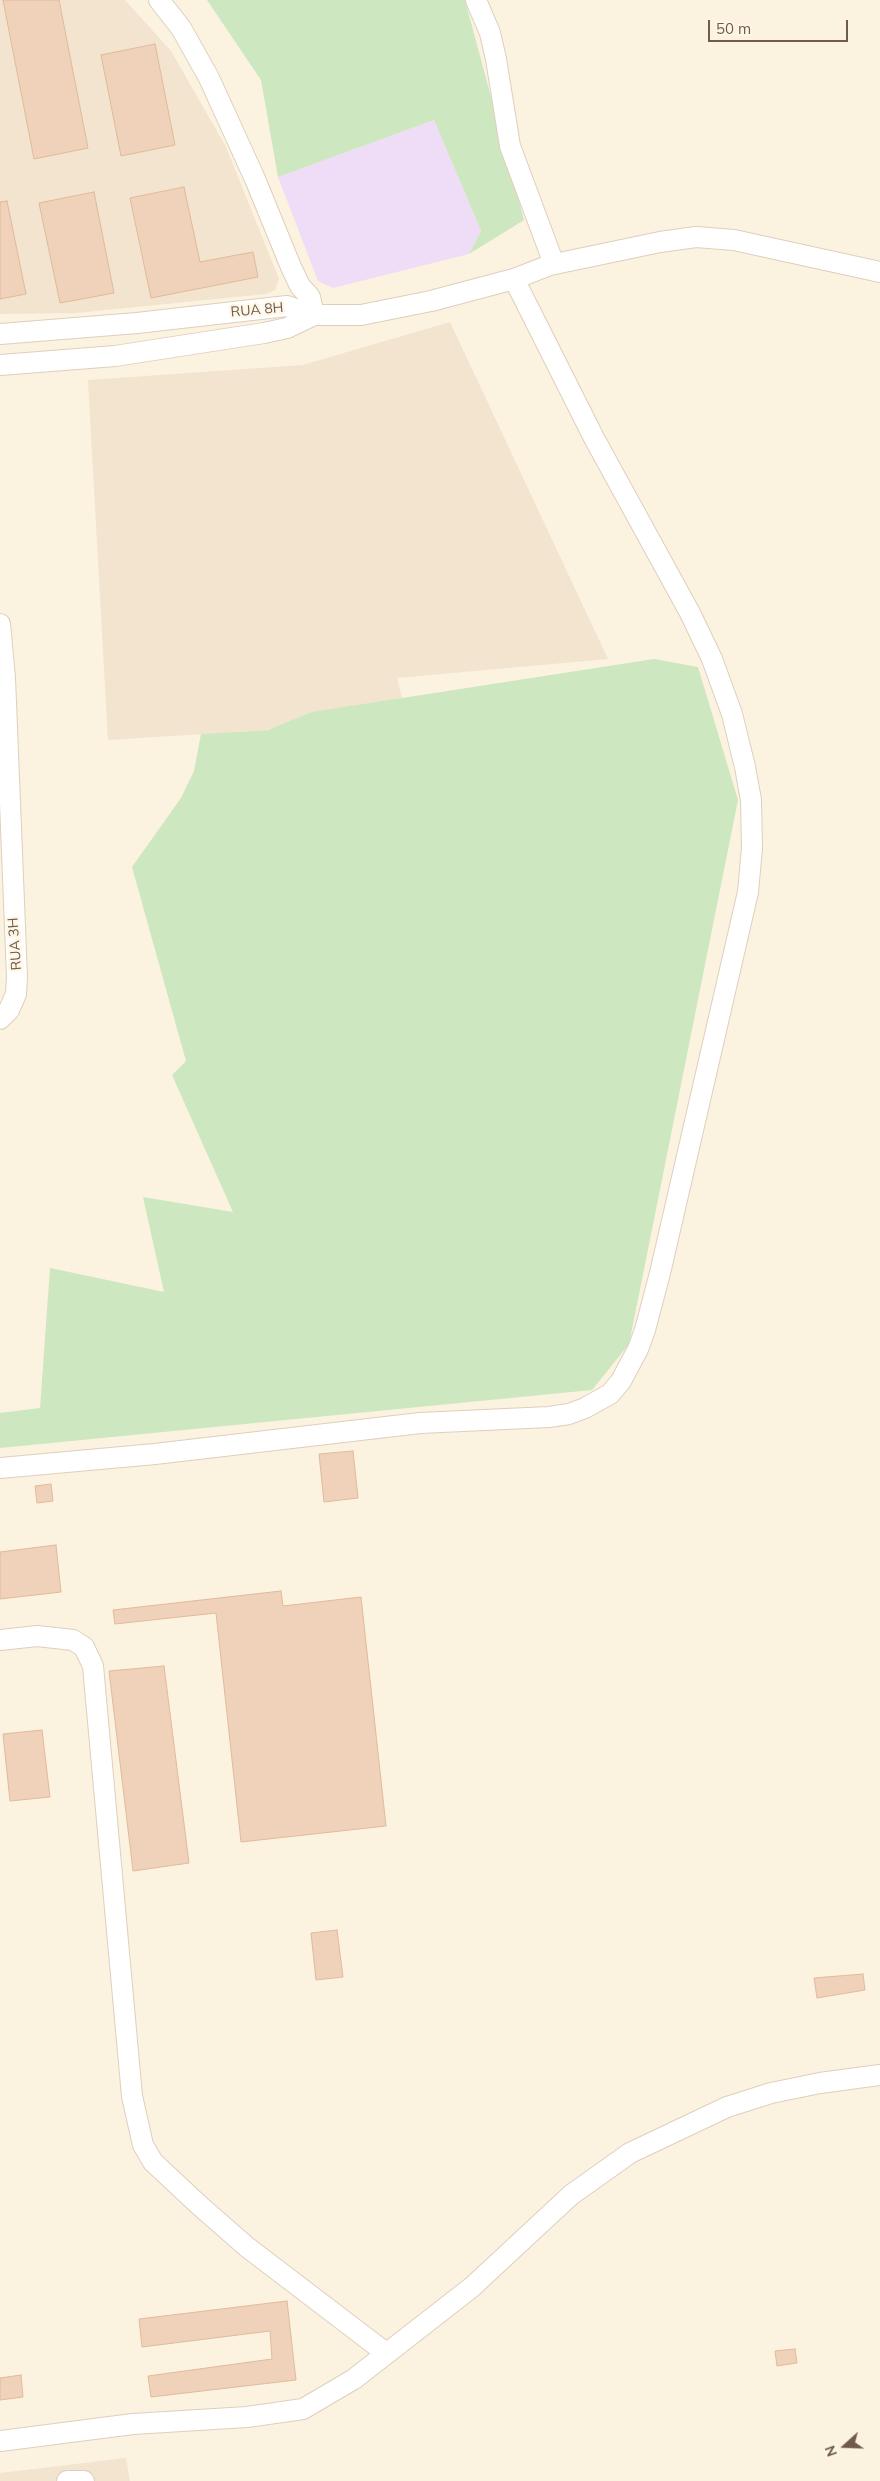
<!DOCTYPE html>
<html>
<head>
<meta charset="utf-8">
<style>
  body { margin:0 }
  #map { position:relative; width:880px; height:2481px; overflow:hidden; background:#fbf2e0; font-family:Mulish,sans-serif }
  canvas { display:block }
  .north { position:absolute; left:820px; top:2421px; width:50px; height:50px; -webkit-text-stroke:4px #fef6e6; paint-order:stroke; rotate:250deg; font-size:14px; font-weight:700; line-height:20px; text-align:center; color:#705a49 }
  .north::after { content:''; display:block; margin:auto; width:18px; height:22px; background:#705a49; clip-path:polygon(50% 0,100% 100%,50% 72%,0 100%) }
  .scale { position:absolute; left:708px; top:20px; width:140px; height:22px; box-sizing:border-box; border:2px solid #705a49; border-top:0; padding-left:6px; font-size:15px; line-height:18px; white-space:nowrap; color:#705a49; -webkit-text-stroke:4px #fef6e6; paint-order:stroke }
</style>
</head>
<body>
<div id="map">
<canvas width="880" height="2481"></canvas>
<div class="north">N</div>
<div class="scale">50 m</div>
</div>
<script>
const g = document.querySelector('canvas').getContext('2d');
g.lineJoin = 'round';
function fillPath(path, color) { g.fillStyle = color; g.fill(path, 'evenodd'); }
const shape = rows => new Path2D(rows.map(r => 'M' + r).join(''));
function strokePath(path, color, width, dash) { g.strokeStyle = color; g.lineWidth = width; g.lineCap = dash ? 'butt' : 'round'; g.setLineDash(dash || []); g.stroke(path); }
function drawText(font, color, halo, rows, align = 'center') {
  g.font = font + ' Mulish,sans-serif'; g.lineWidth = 4.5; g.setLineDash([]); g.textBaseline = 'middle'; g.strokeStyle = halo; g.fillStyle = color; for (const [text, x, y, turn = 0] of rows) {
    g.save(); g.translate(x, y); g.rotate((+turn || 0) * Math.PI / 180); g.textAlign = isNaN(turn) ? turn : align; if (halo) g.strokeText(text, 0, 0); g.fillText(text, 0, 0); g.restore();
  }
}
fillPath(shape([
  [0,0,125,0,171,51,226,147,279,279,275,290,266,294,76,313,0,314],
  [450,322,608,659,397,678,402,698,265,730,108,740,88,380,303,365],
  [126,2458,130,2481,0,2481,0,2473]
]), '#f2e4cf');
fillPath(shape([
  [434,120,481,231,469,254,333,288,318,281,278,177]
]), '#efddf7');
fillPath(shape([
  [207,0,465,0,524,220,469,254,481,231,434,120,278,177,261,80],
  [654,659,698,667,738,800,629,1344,592,1390,0,1448,0,1413,40,1408,50,1268,164,1292,143,1197,233,1212,172,1075,186,1061,132,867,181,798,194,771,201,734,268,730,312,712]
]), '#cde7c0');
const building = shape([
  [3,0,59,0,88,148,34,159,3,0],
  [155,44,175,145,121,156,101,55,155,44],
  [184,187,200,262,253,252,258,277,151,298,130,198,184,187],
  [94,192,114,293,60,303,39,203,94,192],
  [7,201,26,294,0,299,0,202,7,201],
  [353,1451,358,1498,324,1502,319,1454,353,1451],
  [51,1484,53,1501,37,1503,35,1486,51,1484],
  [56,1545,61,1592,0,1599,0,1552,56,1545],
  [281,1591,283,1606,361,1597,386,1826,241,1842,216,1613,115,1624,113,1610,281,1591],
  [164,1666,189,1863,133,1871,109,1671,164,1666],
  [42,1730,50,1797,10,1801,3,1734,42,1730],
  [337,1930,343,1977,316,1980,311,1933,337,1930],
  [863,1974,865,1990,817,1998,814,1978,863,1974],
  [287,2301,296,2380,151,2397,148,2376,272,2359,270,2331,142,2347,139,2319,287,2301],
  [795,2349,797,2363,777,2366,775,2351,795,2349],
  [21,2375,23,2397,0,2400,0,2378,21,2375]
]);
fillPath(building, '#efd2b9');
strokePath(building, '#e1ba9a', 1);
const minor = shape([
  [159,0,181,28,209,78,255,179,291,267,300,286,310,297,314,315],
  [476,0,490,33,496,59,510,146,554,264],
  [0,334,137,323,287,306,314,315,361,315,431,301,514,279,550,265,660,242,696,237,734,240,880,272],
  [0,365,115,356,264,333,287,328,314,315],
  [0,624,5,678,17,977,16,994,9,1010,0,1019],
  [0,1468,155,1454,420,1423,549,1417,569,1414,585,1408,610,1394,621,1381,638,1349,645,1330,660,1273,748,892,752,848,751,800,745,767,732,714,712,659,690,613,594,438,514,279],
  [0,1640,37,1636,73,1640,84,1647,93,1666,132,2096,143,2145,153,2162,199,2205,247,2247,386,2353],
  [0,2441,133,2424,247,2417,303,2409,354,2379,472,2287,571,2195,630,2153,727,2107,771,2093,820,2083,880,2075],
  [67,2481,84,2481]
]);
strokePath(minor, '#decfbd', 22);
strokePath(minor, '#fff', 20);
drawText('14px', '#705a49', '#fef6e6', [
  ["RUA 8H",257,310,-5],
  ["RUA 3H",15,944,-94]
]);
</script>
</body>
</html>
